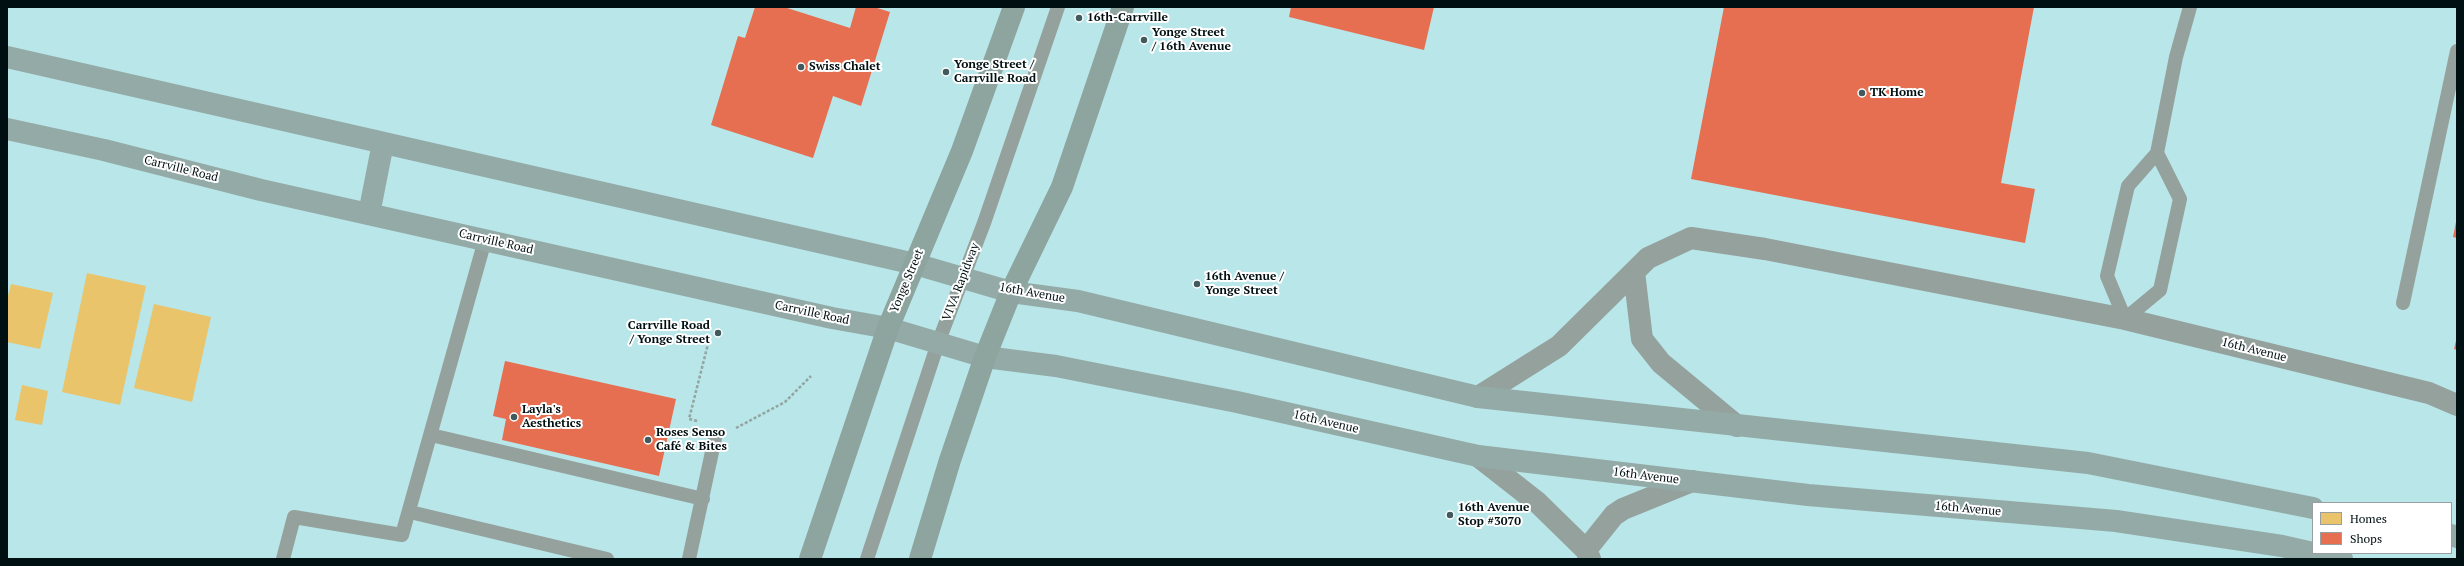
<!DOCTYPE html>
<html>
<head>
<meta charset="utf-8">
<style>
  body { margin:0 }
  #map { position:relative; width:2464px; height:566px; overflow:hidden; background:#b8e6e9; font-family:"PT Serif",serif }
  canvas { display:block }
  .frame { position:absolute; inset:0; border:8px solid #000f11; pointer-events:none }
  .legend { position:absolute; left:2312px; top:502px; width:140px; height:52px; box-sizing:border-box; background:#fff; border:1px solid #999fa0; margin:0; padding:5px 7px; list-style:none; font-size:12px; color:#000f11 }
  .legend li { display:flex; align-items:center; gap:8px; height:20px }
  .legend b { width:20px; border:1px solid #999fa0 }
</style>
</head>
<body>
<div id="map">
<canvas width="2464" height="566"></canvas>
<div class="frame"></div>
<ul class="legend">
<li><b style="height:11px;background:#e9c46a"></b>Homes</li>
<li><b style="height:11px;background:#e76f51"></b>Shops</li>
</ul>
</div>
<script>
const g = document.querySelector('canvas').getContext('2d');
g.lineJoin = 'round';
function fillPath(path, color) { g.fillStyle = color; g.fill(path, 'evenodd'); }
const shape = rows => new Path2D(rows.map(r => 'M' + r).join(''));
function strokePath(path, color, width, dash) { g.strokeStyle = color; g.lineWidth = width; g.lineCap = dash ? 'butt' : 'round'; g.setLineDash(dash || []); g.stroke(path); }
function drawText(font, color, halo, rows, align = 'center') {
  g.font = font + ' "PT Serif",serif'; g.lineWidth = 4; g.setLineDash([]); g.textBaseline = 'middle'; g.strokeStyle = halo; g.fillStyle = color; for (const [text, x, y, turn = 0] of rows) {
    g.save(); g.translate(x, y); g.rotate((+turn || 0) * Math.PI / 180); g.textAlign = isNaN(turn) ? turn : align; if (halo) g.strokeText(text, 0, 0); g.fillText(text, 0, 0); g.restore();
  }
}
fillPath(shape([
  [87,273,146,286,120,405,62,392],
  [11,284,53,293,40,349,7,342,7,300],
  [154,304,211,317,192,402,134,388],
  [22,385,48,391,42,425,15,420]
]), '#e9c46a');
fillPath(shape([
  [755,7,784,7,850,28,856,7,874,7,890,12,861,106,833,96,813,158,711,125,738,36,745,38],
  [1291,7,1434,7,1424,50,1289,17],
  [1724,7,2034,7,2001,183,2035,189,2025,243,1691,179],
  [2456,222,2457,222,2457,238,2453,237],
  [2457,336,2457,350,2454,349],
  [505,361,676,399,659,476,502,440,506,419,493,416]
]), '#e76f51');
strokePath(shape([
  [697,421,689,419,709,340],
  [736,428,785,402,811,376]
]), '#93a4a1', 2.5, [3, 2]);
strokePath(shape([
  [2157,153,2180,199,2160,290,2125,319,2107,276,2128,186,2157,153,2176,57,2190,7],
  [2403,303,2457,51],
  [431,435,703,499],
  [410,512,607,559],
  [283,559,294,517,402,535,485,240],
  [689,559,715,438],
  [867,559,938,343,984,223,1058,7]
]), '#95a19c', 14);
strokePath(shape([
  [1634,272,1642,339,1661,363,1737,426],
  [1478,397,1559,346,1648,258,1691,238,1765,249,2125,319,2429,393,2457,405],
  [1478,456,1538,503,1586,550,1590,559],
  [1586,550,1614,515,1623,509,1692,481]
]), '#95a19c', 22);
strokePath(shape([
  [7,57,915,264,1011,292,1078,301,1478,397,2088,463,2313,508],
  [7,129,104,150,261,190,832,318,888,328,985,357,1056,366,1237,402,1478,456,1808,495,2116,521,2282,546,2313,553],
  [369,214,383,143],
  [2451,535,2457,537],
  [2315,553,2342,559]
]), '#94aaa7', 22);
strokePath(shape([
  [810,559,888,328,962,151,1014,7],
  [920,559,950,460,985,357,1011,292,1062,187,1123,7]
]), '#8da49f', 22);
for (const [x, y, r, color] of [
  [1079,18,4,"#405a5d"],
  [1144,40,4,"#405a5d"],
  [801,67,4,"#405a5d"],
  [946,72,4,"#405a5d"],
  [1862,93,4,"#405a5d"],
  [1197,284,4,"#405a5d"],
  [718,333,4,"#405a5d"],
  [514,417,4,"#405a5d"],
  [648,440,4,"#405a5d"],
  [1450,515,4,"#405a5d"]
]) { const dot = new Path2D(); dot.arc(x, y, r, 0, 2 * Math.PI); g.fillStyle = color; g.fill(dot); strokePath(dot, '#fff', 1.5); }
drawText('bold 12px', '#000f11', '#fff', [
  ["16th-Carrville",1087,18],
  ["Yonge Street",1152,33],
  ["/ 16th Avenue",1152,47],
  ["Yonge Street /",954,65],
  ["Carrville Road",954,79],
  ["Swiss Chalet",809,67],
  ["TK Home",1870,93],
  ["16th Avenue /",1205,277],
  ["Yonge Street",1205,291],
  ["Carrville Road",710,326,"right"],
  ["/ Yonge Street",710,340,"right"],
  ["Layla's",522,410],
  ["Aesthetics",522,424],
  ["Roses Senso",656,433],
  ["Café & Bites",656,447],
  ["16th Avenue",1458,508],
  ["Stop #3070",1458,522]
], 'left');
drawText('12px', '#000f11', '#fff', [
  ["Carrville Road",181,169,14],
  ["Carrville Road",496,242,13],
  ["Yonge Street",907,281,-67],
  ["VIVA Rapidway",961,282,-69],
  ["16th Avenue",1032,293,10],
  ["Carrville Road",812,313,12],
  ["16th Avenue",2254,350,14],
  ["16th Avenue",1326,422,13],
  ["16th Avenue",1646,476,7],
  ["16th Avenue",1968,509,5]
]);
</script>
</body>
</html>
